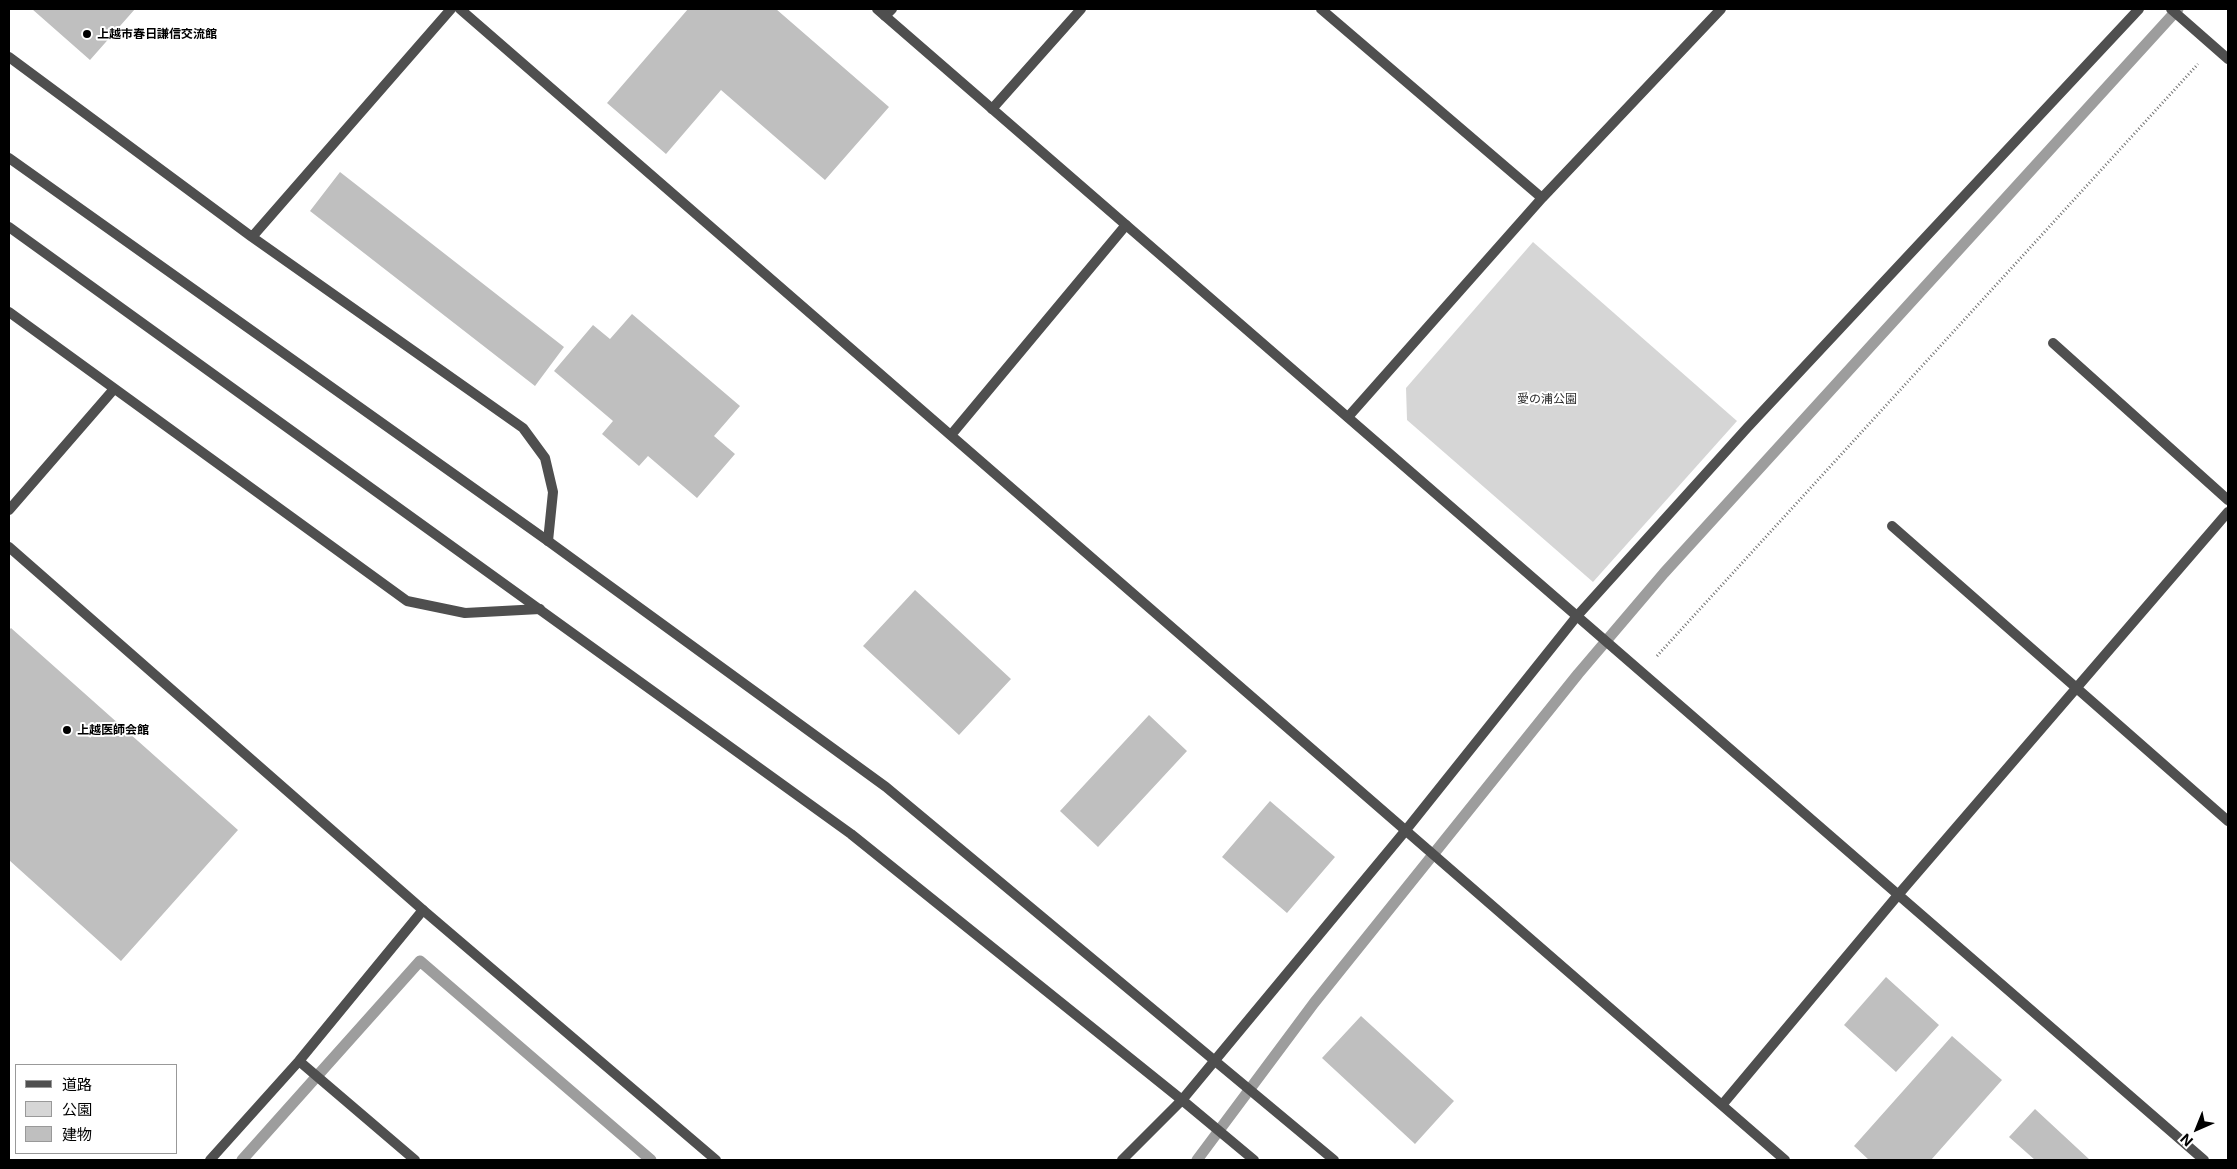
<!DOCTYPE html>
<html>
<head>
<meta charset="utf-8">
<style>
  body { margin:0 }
  #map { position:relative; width:2237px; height:1169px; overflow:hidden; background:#fff; font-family:Inter,"Noto Sans JP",sans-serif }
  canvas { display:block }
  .frame { position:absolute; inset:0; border:10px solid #000; pointer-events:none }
  .legend { position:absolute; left:15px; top:1064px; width:162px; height:90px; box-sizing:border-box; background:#fff; border:1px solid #999; margin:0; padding:6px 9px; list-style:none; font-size:15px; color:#000 }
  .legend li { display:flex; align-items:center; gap:10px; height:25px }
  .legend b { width:25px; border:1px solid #999 }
  .north { position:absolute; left:2172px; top:1104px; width:50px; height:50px; -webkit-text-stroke:4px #fff; paint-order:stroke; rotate:224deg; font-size:14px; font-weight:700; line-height:20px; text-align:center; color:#000 }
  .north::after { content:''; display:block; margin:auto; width:18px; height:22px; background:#000; clip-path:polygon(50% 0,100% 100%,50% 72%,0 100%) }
</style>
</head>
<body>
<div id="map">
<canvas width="2237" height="1169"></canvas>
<div class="frame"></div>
<ul class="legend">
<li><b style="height:6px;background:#4f4f4f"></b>道路</li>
<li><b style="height:14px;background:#d6d6d6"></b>公園</li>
<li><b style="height:14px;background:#bfbfbf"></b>建物</li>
</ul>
<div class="north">N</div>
</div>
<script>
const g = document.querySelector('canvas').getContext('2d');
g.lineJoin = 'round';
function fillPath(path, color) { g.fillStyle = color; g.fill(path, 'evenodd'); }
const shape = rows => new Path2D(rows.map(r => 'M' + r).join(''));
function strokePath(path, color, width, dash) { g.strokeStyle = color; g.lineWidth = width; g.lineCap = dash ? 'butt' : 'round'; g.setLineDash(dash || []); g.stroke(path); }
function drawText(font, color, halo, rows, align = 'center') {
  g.font = font + ' Inter,"Noto Sans JP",sans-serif'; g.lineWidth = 4; g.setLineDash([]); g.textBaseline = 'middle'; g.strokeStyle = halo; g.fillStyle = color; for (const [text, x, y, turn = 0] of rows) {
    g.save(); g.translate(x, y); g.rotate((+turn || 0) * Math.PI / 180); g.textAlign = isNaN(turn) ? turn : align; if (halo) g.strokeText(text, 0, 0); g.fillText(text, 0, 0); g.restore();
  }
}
fillPath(shape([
  [1533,242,1737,421,1593,582,1407,420,1406,388]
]), '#d6d6d6');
strokePath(shape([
  [242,1160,420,961,651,1160],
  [1197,1160,1314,1003,1578,674,1664,573,2178,9]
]), '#9d9d9d', 11);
fillPath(shape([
  [32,9,135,9,90,60],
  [688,9,776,9,889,107,825,180,721,90,666,154,607,103],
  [340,172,564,347,535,386,310,211],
  [632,314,740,406,714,436,735,454,697,498,648,456,639,466,602,434,613,421,554,371,593,325,610,339],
  [915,590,1011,679,959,735,863,646],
  [11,628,238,830,121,961,9,860,9,630],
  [1149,715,1187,751,1098,847,1060,811],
  [1270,801,1335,857,1287,913,1222,857],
  [1886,977,1939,1025,1896,1072,1844,1025],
  [1361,1016,1454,1101,1415,1144,1322,1058],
  [1952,1036,2002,1080,1931,1160,1869,1160,1854,1146],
  [2035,1109,2090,1160,2035,1160,2009,1137]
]), '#bfbfbf');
strokePath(shape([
  [1657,656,2198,64]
]), '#717171', 3, [1, 2.5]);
strokePath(shape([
  [2053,343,2228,500]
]), '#4f4f4f', 10);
strokePath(shape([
  [460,9,1785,1160],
  [1321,9,1542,198],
  [2171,9,2228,59],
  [885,16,892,9],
  [9,57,252,237,523,428,545,458,553,492,548,541],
  [992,109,1081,9],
  [252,237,451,9],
  [9,312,407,601,465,613,540,609],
  [1348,417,1542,198,1721,9],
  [951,435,1126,225],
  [9,510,114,389],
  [1892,526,2228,821],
  [9,547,423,910,299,1061,210,1160],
  [1406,830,1577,616,1747,428,2139,9],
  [299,1061,415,1160],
  [1722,1105,1898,895,2228,512]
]), '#4f4f4f', 10);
strokePath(shape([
  [877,9,2204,1160],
  [9,158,548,541,886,787,1334,1160],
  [9,227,851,834,1182,1100,1254,1160],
  [423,910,716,1160],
  [1122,1160,1182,1100,1406,830]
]), '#4f4f4f', 10);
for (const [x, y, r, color] of [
  [87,34,5,"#000"],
  [67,730,5,"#000"]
]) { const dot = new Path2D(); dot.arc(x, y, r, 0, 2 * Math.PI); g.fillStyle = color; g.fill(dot); strokePath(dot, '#fff', 2); }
drawText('bold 12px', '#000', '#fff', [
  ["上越市春日謙信交流館",97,34],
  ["上越医師会館",77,730]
], 'left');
drawText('12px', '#2d2d2d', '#fff', [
  ["愛の浦公園",1547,399]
]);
</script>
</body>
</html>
